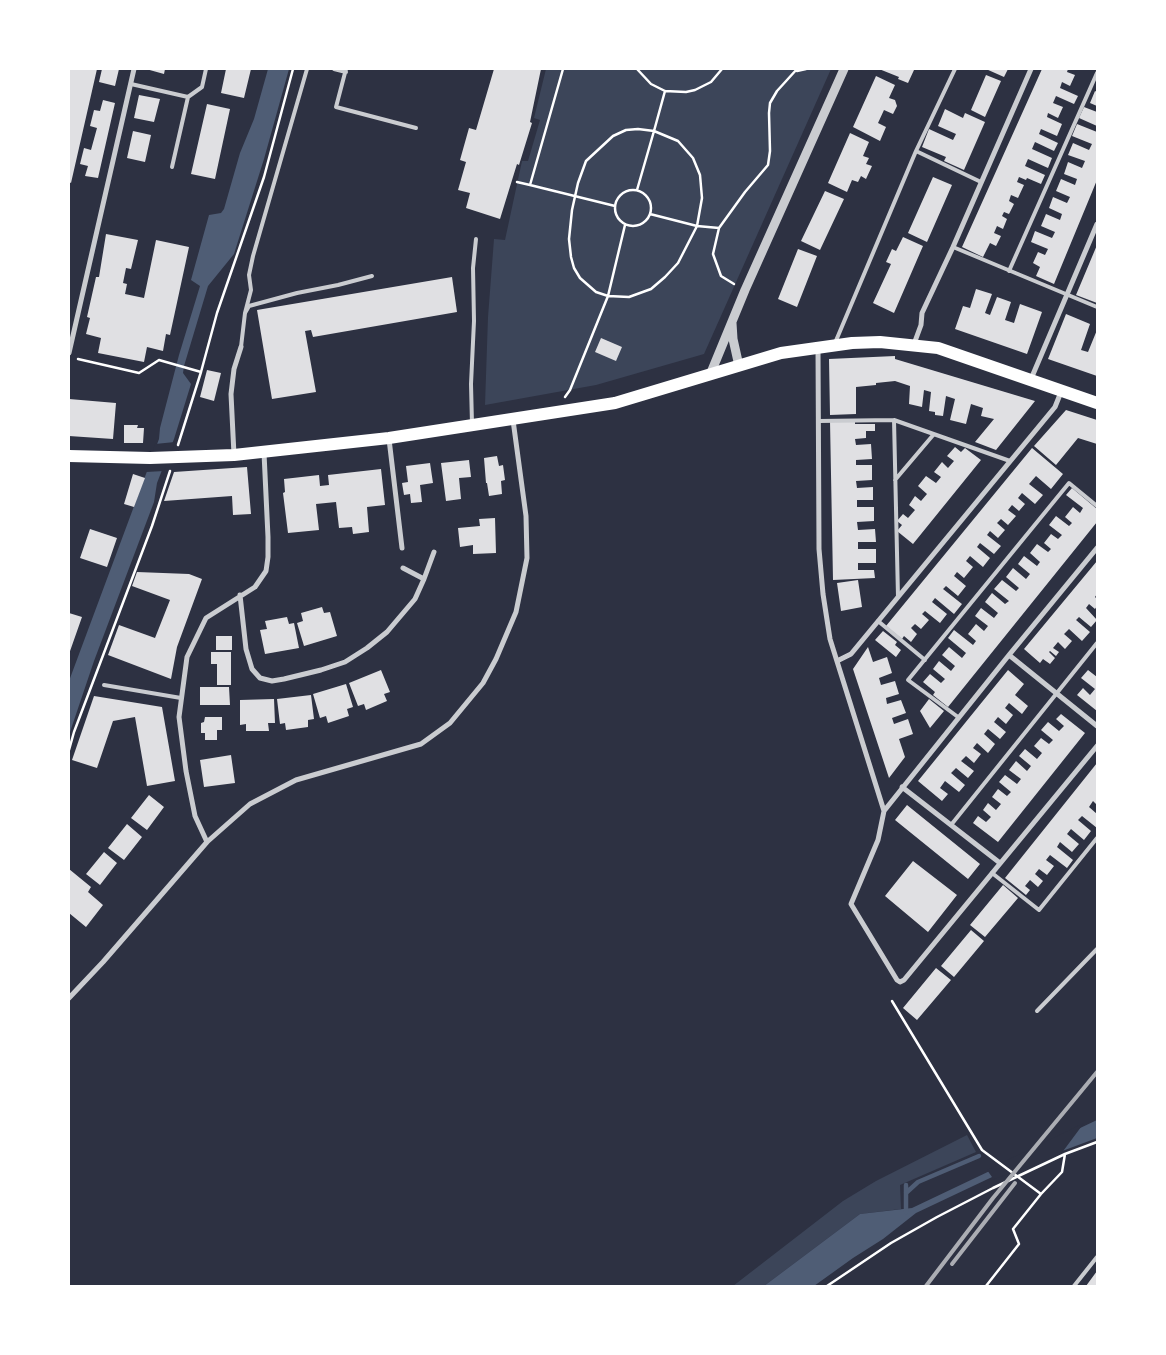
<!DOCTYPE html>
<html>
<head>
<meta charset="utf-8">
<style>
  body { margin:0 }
  #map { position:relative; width:1166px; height:1355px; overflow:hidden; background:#2d3142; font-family:"Asap Condensed",sans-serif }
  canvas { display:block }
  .frame { position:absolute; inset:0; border:70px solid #fff; pointer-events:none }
</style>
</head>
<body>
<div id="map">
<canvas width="1166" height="1355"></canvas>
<div class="frame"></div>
</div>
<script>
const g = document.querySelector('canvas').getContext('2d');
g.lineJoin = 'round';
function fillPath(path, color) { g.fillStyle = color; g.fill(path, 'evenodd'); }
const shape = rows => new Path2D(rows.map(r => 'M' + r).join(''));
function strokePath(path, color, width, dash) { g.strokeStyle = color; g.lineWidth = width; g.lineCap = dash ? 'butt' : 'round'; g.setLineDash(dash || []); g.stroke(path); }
fillPath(shape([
  [546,69,831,69,704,354,596,385,485,405,488,317,494,239,505,240,522,161,528,161,540,120,534,118],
  [967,1135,976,1152,900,1185,901,1209,860,1214,764,1286,733,1286,843,1201,876,1181]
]), '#3c4559');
fillPath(shape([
  [268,69,289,69,264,159,234,254,208,286,184,366,183,373,191,384,174,439,157,483,154,502,94,661,69,735,69,681,159,439,160,428,179,355,200,286,191,280,209,215,221,213,224,209,240,153,254,119],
  [1097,1120,1097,1138,990,1178,916,1213,883,1239,853,1258,814,1286,764,1286,860,1214,912,1208]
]), '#4f5d75');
fillPath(shape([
  [175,442,164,471,146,472,155,444],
  [1084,1123,1061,1154,989,1181,992,1177,987,1170]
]), '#2d3142');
strokePath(shape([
  [906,1185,906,1212],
  [906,1193,918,1182,979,1156]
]), '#4f5d75', 4.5);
fillPath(shape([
  [69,69,97,69,71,183,69,182],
  [102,69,119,69,115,86,99,82],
  [146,69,165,69,164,74],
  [226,69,251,69,244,98,221,93],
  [494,69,541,69,530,122,532,123,519,165,517,164,500,219,466,208,470,193,458,190,466,162,460,160,469,128,476,130],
  [879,69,911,69,914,70,908,83,898,79,899,77],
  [986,69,1008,69,1004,77],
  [1042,69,1068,69,1067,72,1075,75,1070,86,1062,82,1060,88,1078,96,1074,104,1056,96,1053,103,1063,107,1058,118,1048,113,1047,117,1062,124,1057,136,1041,129,1039,134,1058,143,1054,151,1035,142,1032,149,1052,158,1048,168,1028,159,1025,166,1045,175,1041,184,1027,178,1026,180,1019,177,1017,182,1024,185,1018,198,1011,195,1009,201,1014,204,1009,214,1004,212,1002,216,1007,219,1003,229,997,226,994,233,1001,236,996,246,990,243,983,257,962,247],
  [986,75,1001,81,985,117,971,110],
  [876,76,895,85,889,98,895,100,897,106,893,114,884,110,878,123,886,127,880,141,853,127],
  [1095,91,1097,92,1097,106,1090,103],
  [139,95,160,99,154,122,134,118],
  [103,100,115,103,98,178,85,176,88,166,80,164,84,148,91,150,97,128,90,126,94,110,100,111],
  [207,104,230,109,215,179,191,174],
  [1084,107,1097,112,1097,126,1079,118],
  [945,109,963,118,965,113,985,122,964,170,944,161,946,157,922,147,929,129,953,140,956,134,938,126],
  [1077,124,1097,132,1097,180,1054,284,1036,276,1040,267,1033,263,1038,252,1045,255,1048,249,1031,242,1035,231,1052,238,1055,232,1041,226,1046,214,1060,220,1062,214,1049,208,1053,197,1067,203,1070,197,1056,191,1061,179,1075,185,1077,179,1064,174,1068,162,1082,168,1085,161,1068,155,1073,143,1089,150,1092,144,1072,136],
  [133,131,151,135,145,162,127,158],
  [850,133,869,142,863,156,869,158,866,164,872,166,866,179,861,176,858,182,852,180,847,192,828,183],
  [933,177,952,185,927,242,908,233],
  [825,191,844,199,820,250,801,241],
  [106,234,138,240,131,269,126,268,123,283,127,284,125,294,144,298,156,240,189,247,170,335,166,334,163,351,147,347,144,362,98,353,101,338,86,334,90,318,87,317,96,277,99,277],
  [903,237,923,246,894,313,873,303,891,264,886,262,892,249,896,251],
  [1097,245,1097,303,1076,295],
  [798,249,817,256,797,307,778,299],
  [452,277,457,312,313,337,311,330,305,331,316,392,272,399,257,310],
  [976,289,992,294,985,313,990,315,997,297,1011,302,1005,320,1014,323,1020,304,1042,312,1027,354,955,329,963,306,970,308],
  [1066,314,1090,324,1081,350,1088,352,1097,330,1097,376,1048,359],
  [601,338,622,347,616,361,595,352],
  [895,356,895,359,1035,401,996,450,975,442,994,419,981,416,983,408,971,404,966,424,950,420,955,399,946,396,943,416,935,415,935,412,929,411,931,392,924,390,922,407,909,404,910,386,895,381,876,383,876,385,856,387,856,414,830,415,829,359],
  [207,370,221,373,214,401,200,397],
  [69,399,116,403,113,439,69,436],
  [1066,410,1097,420,1097,444,1078,438,1056,465,1034,446],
  [855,420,855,424,875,424,875,431,866,431,866,438,855,439,856,445,871,444,872,459,856,460,856,465,872,465,872,480,856,481,857,488,873,487,873,500,857,500,857,507,874,507,874,521,857,522,858,530,875,529,876,542,858,542,858,549,876,549,876,563,858,563,858,570,874,570,875,578,833,580,830,421],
  [124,425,138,425,137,428,144,428,143,443,124,443],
  [955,447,961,452,965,448,981,460,913,544,897,531,902,525,897,521,903,514,908,518,915,510,909,505,915,496,921,501,927,494,918,486,926,476,936,483,941,477,934,472,942,462,948,468,954,461,947,456],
  [1032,448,1063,474,1051,489,1036,476,1029,484,1043,495,1035,504,1022,493,1018,498,1025,504,1019,511,1012,505,1008,510,1016,516,1008,525,1001,519,997,523,1005,530,998,538,990,531,987,535,1001,546,994,554,980,543,977,547,990,558,983,567,970,556,966,561,973,567,964,578,957,572,954,576,966,586,958,596,946,586,943,589,962,604,954,614,935,598,932,602,947,614,940,623,925,611,922,614,929,620,921,629,915,624,911,628,917,634,911,642,904,636,902,639,886,626],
  [497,456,499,466,503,465,505,480,501,481,502,494,489,496,487,483,486,483,484,458],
  [469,460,471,477,459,478,461,499,446,501,441,463],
  [430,463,433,483,420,485,422,502,411,503,410,494,404,495,402,483,408,482,406,466],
  [247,467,251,514,233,515,232,496,164,501,174,472],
  [381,469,385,505,367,507,369,532,353,534,352,527,339,528,336,502,316,504,319,530,288,533,283,493,285,492,284,479,319,475,320,486,329,485,328,475],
  [133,474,145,478,134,507,124,504],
  [1072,488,1097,509,1097,522,948,707,933,695,935,692,923,682,930,674,941,683,945,679,933,669,939,661,951,671,955,666,942,655,949,647,962,658,966,653,948,638,954,630,973,645,976,641,968,634,976,624,984,631,988,626,975,616,981,608,994,618,998,613,985,602,992,593,1005,604,1009,601,994,589,1002,580,1016,591,1019,588,1006,577,1013,568,1026,579,1030,574,1018,564,1024,556,1037,566,1040,562,1030,553,1037,544,1048,552,1051,549,1044,543,1051,534,1058,539,1062,535,1049,525,1056,516,1069,526,1072,523,1065,517,1073,507,1080,513,1083,508,1066,495],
  [495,518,496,553,473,554,473,545,460,547,458,528,480,526,479,519],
  [90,529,117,538,107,567,80,558],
  [1097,561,1097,594,1095,597,1097,599,1097,606,1095,609,1089,604,1086,608,1097,620,1091,627,1079,617,1076,620,1090,632,1082,641,1069,629,1064,634,1072,641,1065,649,1058,642,1053,648,1059,652,1056,656,1050,651,1049,652,1055,658,1050,664,1043,659,1040,663,1024,649],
  [137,572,189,574,202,579,177,647,171,679,108,655,119,625,155,638,170,600,132,586],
  [858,580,862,607,841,611,837,583],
  [322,607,324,613,330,612,337,636,304,646,297,623,303,621,301,613],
  [69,613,82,617,69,654],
  [287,617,289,624,294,623,299,648,265,654,260,630,267,629,265,621],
  [883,631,897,642,895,645,901,650,896,657,875,640],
  [216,636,232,636,232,650,216,650],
  [868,647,873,662,887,657,892,673,879,678,881,685,895,681,899,694,886,698,887,704,901,700,906,713,892,718,894,724,908,719,913,734,899,739,905,757,889,778,853,669],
  [211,652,231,652,231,685,217,685,217,664,211,664],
  [381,670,390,692,384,694,387,701,366,710,364,704,358,706,349,683],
  [1008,670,1024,684,1015,695,1028,706,1022,714,1009,703,1005,708,1013,715,1006,724,998,717,994,722,1006,732,1000,739,988,729,984,734,995,744,988,753,977,743,973,748,981,754,974,763,966,756,961,761,974,771,968,778,956,768,951,773,965,785,959,792,945,781,940,788,948,794,942,801,918,781],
  [1088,670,1097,677,1097,711,1077,695,1083,688,1090,695,1095,689,1081,678],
  [346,684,353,707,347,709,349,716,328,723,326,716,320,718,313,694],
  [200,687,229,687,230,705,200,705],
  [311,695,314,719,308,720,308,727,286,730,285,723,280,724,277,699],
  [94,696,162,707,175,781,147,786,135,717,113,721,97,768,72,760],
  [274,699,275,723,268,723,269,731,246,731,246,724,240,725,240,700],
  [929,699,944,711,930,728,920,711],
  [1061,714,1085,733,998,842,973,823,978,816,986,822,991,817,983,810,988,803,996,810,1001,804,992,797,998,789,1007,796,1011,792,999,782,1005,775,1017,784,1021,779,1009,770,1016,761,1027,771,1031,766,1019,756,1025,749,1037,759,1042,753,1034,746,1041,738,1049,744,1053,740,1041,730,1048,722,1059,731,1064,726,1056,719],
  [205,717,222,717,222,730,217,730,217,740,205,740,205,733,201,733,201,723,204,722],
  [231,755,235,783,204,787,200,760],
  [1097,763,1097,805,1093,801,1089,807,1097,814,1097,828,1082,816,1078,820,1091,831,1084,840,1071,829,1067,834,1079,844,1072,852,1060,842,1057,847,1073,860,1067,868,1050,855,1046,860,1054,866,1047,875,1039,869,1035,874,1043,881,1038,887,1030,880,1025,886,1030,890,1026,895,1005,878],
  [149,795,164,807,147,830,131,818],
  [907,805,980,864,968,879,895,820],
  [127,824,142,837,124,860,108,848],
  [104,852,117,863,100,885,86,874],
  [913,861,957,895,928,932,885,896],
  [69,869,91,887,88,892,103,905,86,927,69,913],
  [1003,885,1018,898,985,937,970,925],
  [971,930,984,941,954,977,941,966],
  [936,968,951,980,917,1020,903,1008],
  [1097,1271,1097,1286,1086,1286]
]), '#e0e0e3');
strokePath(shape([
  [637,69,651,84,665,91,686,92,695,90,711,82,722,69],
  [797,71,806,69],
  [517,182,530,185,563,69],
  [530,185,615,206],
  '615 208a18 18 0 1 1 36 0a18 18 0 1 1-36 0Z',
  [650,214,697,226,719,228,745,192,768,165,770,151,769,113,770,103,777,91,797,69],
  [625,225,608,296,629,297,651,289,665,277,678,263,697,226,702,198,700,175,693,158,678,141,654,131,637,190],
  [719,228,713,254,721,276,734,284],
  [78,359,139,373,159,360,201,372],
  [565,397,570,390,608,296,596,292,580,278,574,268,571,257,569,239,572,210,578,183,586,161,613,136,626,130,638,129,654,131,665,91],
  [178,445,201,372,217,313,264,177,293,69],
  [69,750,74,732,152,526,170,471],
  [892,1001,982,1150,1041,1194],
  [827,1286,891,1243,937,1217,993,1188,1065,1154,1097,1142],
  [986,1286,1019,1244,1013,1229,1041,1194,1062,1172,1065,1154]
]), '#fff', 2.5);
strokePath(shape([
  [334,69,346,72],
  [346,69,336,107,416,128],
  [131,84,188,97,172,167],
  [188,97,202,87,206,69],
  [916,151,981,182],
  [953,247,1097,307],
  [1009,271,1097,73],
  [245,313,251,290,249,275,253,256,307,69],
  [835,343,916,151,955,69],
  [241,347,245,313,249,306,297,293,338,285,372,276],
  [819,421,894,420],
  [472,424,471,384,474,321,473,268,476,239],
  [895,480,934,434],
  [898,597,894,420,1010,461],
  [878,621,925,660],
  [104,685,181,698],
  [958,717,908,680,1069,483,1097,506],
  [951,825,1097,643],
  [992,873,1039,910,1097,838],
  [1037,1011,1097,949],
  [1074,1286,1097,1257]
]), '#caccd0', 4);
strokePath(shape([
  [914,344,921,325,922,313,953,247,1031,69],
  [818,348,819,549,823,594,830,639,884,811,878,840,851,904,897,980,900,982,904,980,1097,746],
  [69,353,134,69],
  [1031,379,1097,224],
  [389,439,402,548],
  [234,455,231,394,234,369,241,347],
  [403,568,424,579],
  [240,595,246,649,252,669,260,678,272,681,284,679,321,670,345,662,367,648,387,632,415,599,424,579,434,552],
  [1009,655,1097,726],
  [837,661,851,654,1055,407,1061,392],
  [902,787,1000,863],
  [884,811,1009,655,1097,548],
  [207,842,195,816,186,771,179,717,187,657,206,618,255,587,266,571,268,557,268,537,264,453],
  [69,998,103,962,207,842,250,804,296,780,421,744,450,723,483,683,496,659,516,612,527,558,526,516,513,420]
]), '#caccd0', 5);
strokePath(shape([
  [732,323,733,339,739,366],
  [710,375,745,290,844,69]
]), '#caccd0', 9);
strokePath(shape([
  [69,456,150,458,234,455,389,438,615,403,781,353,852,343,880,342,938,348,1097,403]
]), '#fff', 12);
strokePath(shape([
  [952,1264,1015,1183],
  [926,1286,993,1198,1097,1072]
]), '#abadb3', 4);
</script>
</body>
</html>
